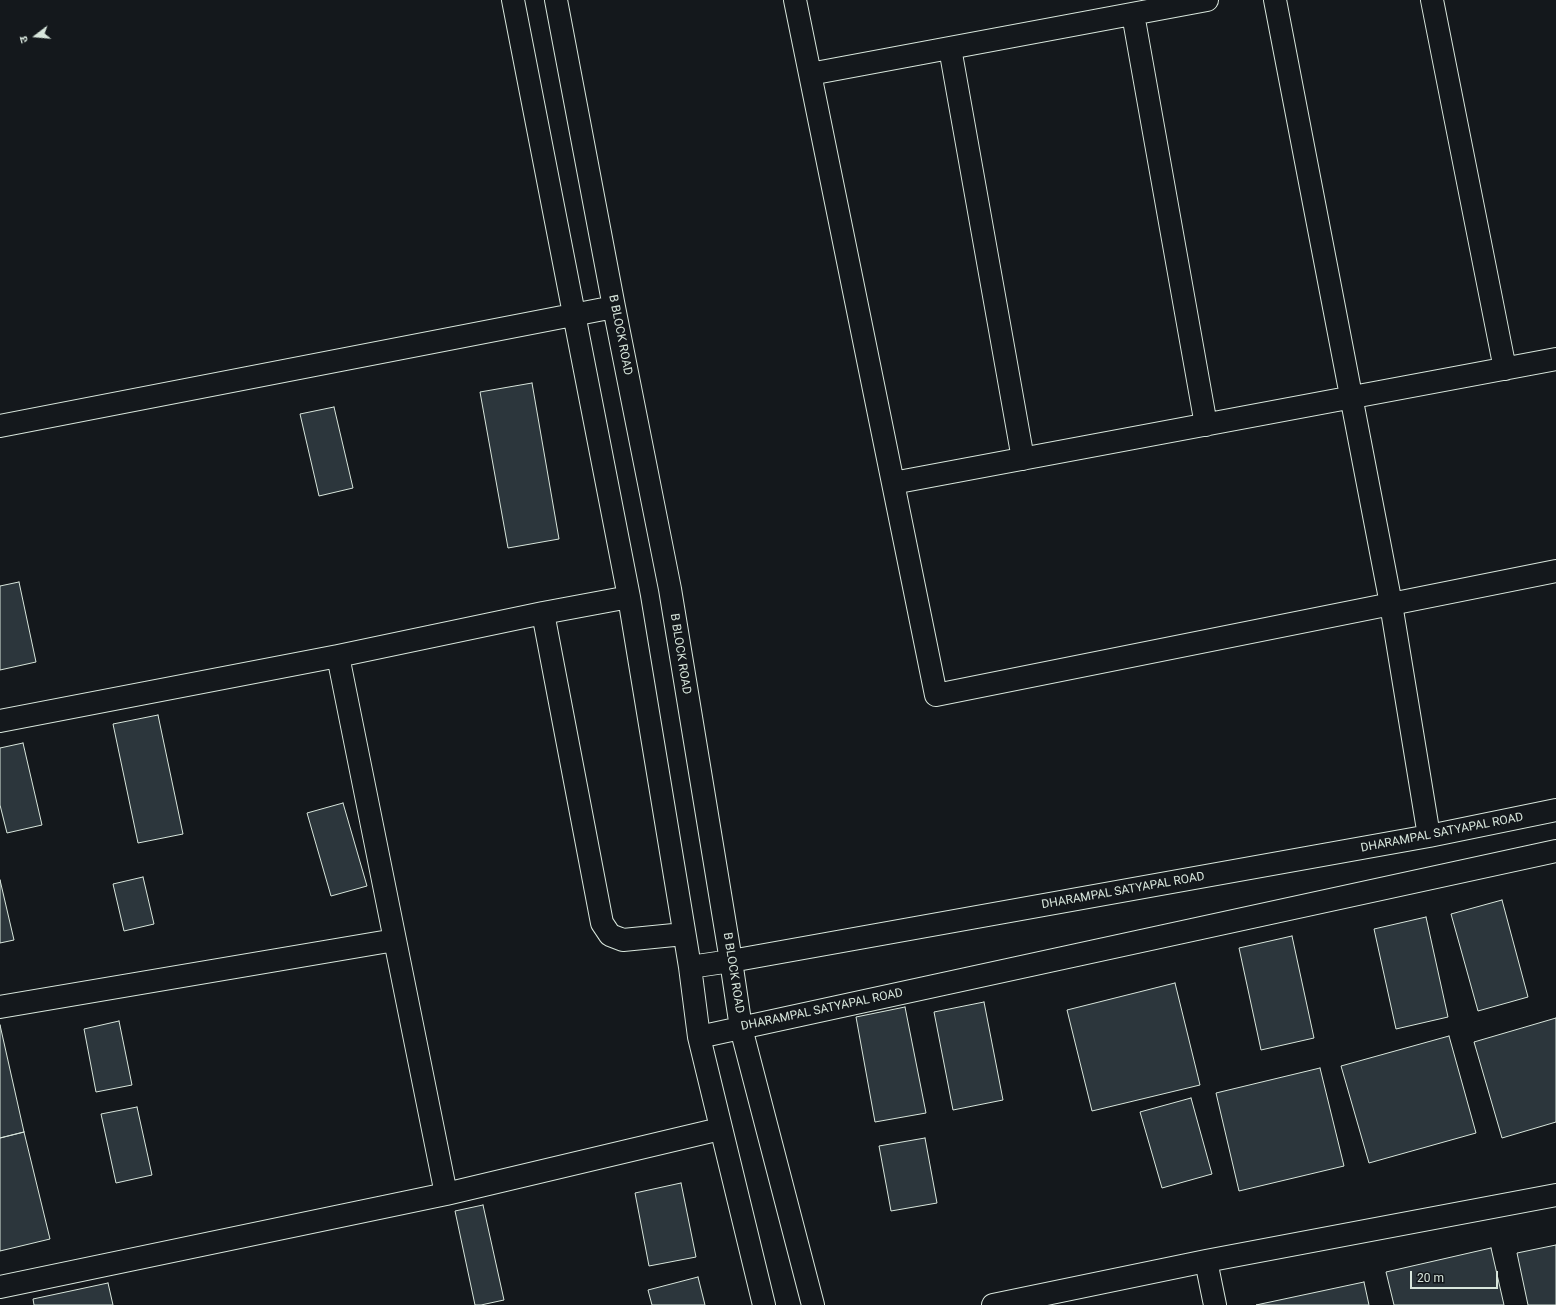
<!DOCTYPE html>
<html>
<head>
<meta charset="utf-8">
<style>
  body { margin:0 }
  #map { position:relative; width:1556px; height:1305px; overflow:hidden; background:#14181c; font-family:Roboto,"Noto Sans Devanagari",sans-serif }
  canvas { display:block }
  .north { position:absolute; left:16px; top:16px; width:40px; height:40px; -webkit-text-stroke:3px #14181c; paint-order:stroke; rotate:254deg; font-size:11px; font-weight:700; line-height:16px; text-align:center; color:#d8e6dc }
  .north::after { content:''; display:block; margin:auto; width:14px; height:18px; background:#d8e6dc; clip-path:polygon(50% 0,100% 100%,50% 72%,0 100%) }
  .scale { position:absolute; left:1410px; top:1271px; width:88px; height:18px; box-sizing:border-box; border:2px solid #d8e6dc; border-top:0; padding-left:5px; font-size:12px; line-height:14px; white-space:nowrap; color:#d8e6dc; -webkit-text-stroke:3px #14181c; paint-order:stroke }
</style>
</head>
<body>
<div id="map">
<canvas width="1556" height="1305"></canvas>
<div class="north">उ</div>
<div class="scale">20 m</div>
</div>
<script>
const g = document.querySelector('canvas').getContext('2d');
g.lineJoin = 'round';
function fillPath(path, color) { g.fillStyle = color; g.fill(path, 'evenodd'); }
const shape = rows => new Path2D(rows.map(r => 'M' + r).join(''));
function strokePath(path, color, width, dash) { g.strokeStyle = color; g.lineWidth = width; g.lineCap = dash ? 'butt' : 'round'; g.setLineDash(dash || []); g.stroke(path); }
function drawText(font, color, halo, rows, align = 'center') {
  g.font = font + ' Roboto,sans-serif'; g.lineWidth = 3; g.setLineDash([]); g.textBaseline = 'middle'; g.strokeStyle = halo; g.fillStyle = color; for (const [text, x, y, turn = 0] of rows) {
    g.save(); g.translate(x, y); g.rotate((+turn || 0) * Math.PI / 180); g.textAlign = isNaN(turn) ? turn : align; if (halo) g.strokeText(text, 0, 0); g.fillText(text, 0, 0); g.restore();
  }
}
const building = shape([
  [532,383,559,539,508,548,480,392,532,383],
  [334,407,353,488,319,496,300,414,334,407],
  [19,582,36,662,0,670,0,586,19,582],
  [158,715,183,834,138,843,113,724,158,715],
  [23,743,42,825,7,833,0,805,0,748,23,743],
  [343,803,367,886,331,896,307,813,343,803],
  [143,877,154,924,124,931,113,884,143,877],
  [0,880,14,940,0,943,0,880],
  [1502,900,1528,997,1478,1011,1451,914,1502,900],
  [1426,917,1448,1017,1396,1029,1374,929,1426,917],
  [1292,936,1314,1038,1261,1050,1239,948,1292,936],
  [1175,983,1200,1085,1092,1111,1067,1010,1175,983],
  [984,1002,1003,1100,953,1110,934,1012,984,1002],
  [905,1007,926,1113,875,1122,856,1017,905,1007],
  [1556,1018,1556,1122,1502,1138,1474,1042,1556,1018],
  [119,1021,132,1085,96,1092,84,1029,119,1021],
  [0,1025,24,1132,0,1138,0,1025],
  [1449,1036,1476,1133,1369,1163,1341,1066,1449,1036],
  [1320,1068,1344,1166,1239,1191,1216,1093,1320,1068],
  [1191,1098,1212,1174,1162,1188,1140,1112,1191,1098],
  [137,1107,152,1175,116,1183,101,1114,137,1107],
  [24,1132,50,1239,0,1251,0,1138,24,1132],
  [925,1138,937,1203,891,1211,879,1146,925,1138],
  [681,1183,696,1257,649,1266,635,1193,681,1183],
  [483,1205,504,1300,481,1305,475,1305,455,1211,483,1205],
  [1556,1245,1556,1305,1528,1305,1517,1253,1556,1245],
  [1491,1248,1504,1305,1394,1305,1386,1272,1491,1248],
  [698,1277,705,1305,652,1305,648,1290,698,1277],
  [1364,1282,1369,1305,1256,1305,1364,1282],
  [108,1283,113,1305,34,1305,33,1299,108,1283]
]);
fillPath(building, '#2c363c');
strokePath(building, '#d8e6dc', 1);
const minor = shape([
  [513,0,629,597,690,967,699,1037,764,1305],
  [556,0,614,307,670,589,731,961,741,1028,813,1305],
  [795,0,936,695,1556,571],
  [1275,0,1391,604,1429,836],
  [1432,0,1505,369],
  [1133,14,1206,425],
  [950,48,1023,459],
  [810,74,1207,0],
  [0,426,614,307],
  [893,483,1556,359],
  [543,613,602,923,610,935,623,940,684,934],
  [338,656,446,1194],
  [0,721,338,656,543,613,629,597],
  [690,967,731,961,1429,836,1556,810],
  [0,1007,395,940],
  [699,1037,1556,851],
  [1206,1261,1215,1305],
  [0,1287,446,1194,720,1129],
  [993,1305,1206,1261,1556,1195]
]);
strokePath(minor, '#d8e6dc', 24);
strokePath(minor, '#14181c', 22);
drawText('12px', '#d8e6dc', '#14181c', [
  ["B BLOCK ROAD",620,335,79],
  ["B BLOCK ROAD",680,654,81],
  ["DHARAMPAL SATYAPAL ROAD",1442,833,-11],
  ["DHARAMPAL SATYAPAL ROAD",1123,891,-10],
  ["B BLOCK ROAD",733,973,81],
  ["DHARAMPAL SATYAPAL ROAD",822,1010,-12]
]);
</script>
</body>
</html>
